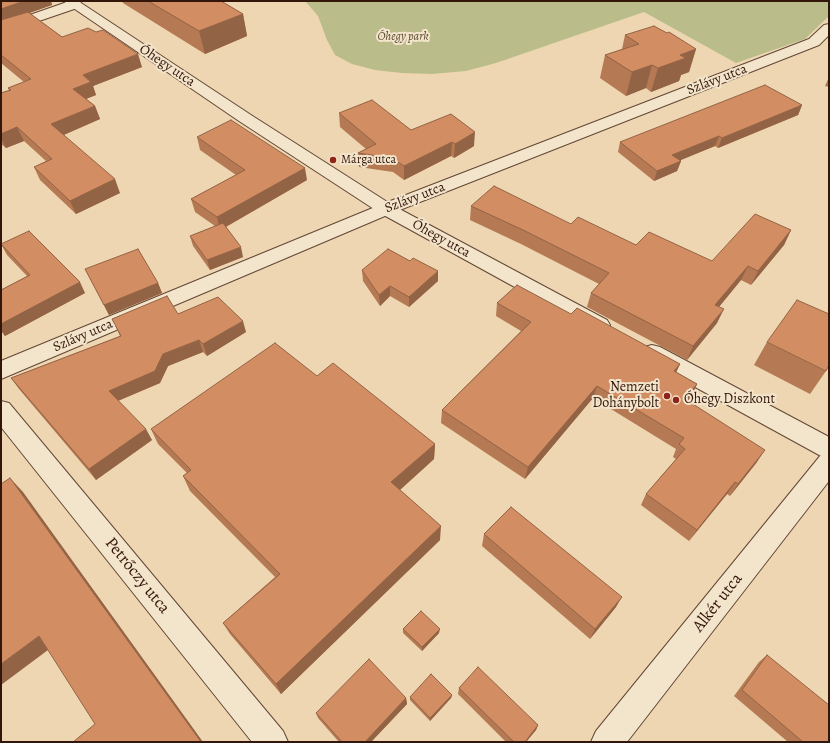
<!DOCTYPE html>
<html>
<head>
<meta charset="utf-8">
<style>
  body { margin:0 }
  #map { position:relative; width:830px; height:743px; overflow:hidden; background:#edd6b1; font-family:Alegreya,serif }
  canvas { display:block }
  .frame { position:absolute; inset:0; border:2px solid #33160a; pointer-events:none }
</style>
</head>
<body>
<div id="map">
<canvas width="830" height="743"></canvas>
<div class="frame"></div>
</div>
<script>
const g = document.querySelector('canvas').getContext('2d');
g.lineJoin = 'round';
function fillPath(path, color) { g.fillStyle = color; g.fill(path, 'evenodd'); }
const shape = rows => new Path2D(rows.map(r => 'M' + r).join(''));
function strokePath(path, color, width, dash) { g.strokeStyle = color; g.lineWidth = width; g.lineCap = dash ? 'butt' : 'round'; g.setLineDash(dash || []); g.stroke(path); }
function drawText(font, color, halo, rows, align = 'center') {
  g.font = font + ' Alegreya,serif'; g.lineWidth = 4; g.setLineDash([]); g.textBaseline = 'middle'; g.strokeStyle = halo; g.fillStyle = color; for (const [text, x, y, turn = 0] of rows) {
    g.save(); g.translate(x, y); g.rotate((+turn || 0) * Math.PI / 180); g.textAlign = isNaN(turn) ? turn : align; if (halo) g.strokeText(text, 0, 0); g.fillText(text, 0, 0); g.restore();
  }
}
fillPath(shape([
  [305,1,829,1,829,16,805,39,736,63,644,12,496,63,466,71,432,74,402,73,375,70,352,64,335,55,327,40,318,16]
]), '#babd8a');
const minor = shape([
  [70,1,80,1,81,4,80,7,1,34,1,25,70,1],
  [829,24,829,35,819,45,392,213,1,379,1,361,380,205,809,39,824,25,829,24],
  [1,401,9,403,283,731,288,742,252,742,1,427,1,401],
  [829,453,829,481,627,742,591,742,596,731,820,456,829,453]
]);
const tertiary = shape([
  [63,1,78,1,251,115,392,205,607,320,610,325,607,330,600,333,593,330,380,213,239,121,63,1],
  [652,345,660,347,829,437,829,459,821,456,644,359,641,353,644,347,652,345]
]);
strokePath(minor, '#624634', 2);
strokePath(tertiary, '#624634', 2);
strokePath(shape([
  [465,1,489,1]
]), '#33160a', 1.5, [2, 1.5]);
fillPath(minor, '#f3e4cc');
fillPath(tertiary, '#f3e4cc');
fillPath(shape([
  [1,1,51,1,52,5,29,13,62,37,142,67,93,86,96,95,86,99,95,106,100,119,63,135,120,193,76,214,40,180,34,167,46,161,24,141,6,148,1,144,1,93,9,90,8,88,24,82,1,63],
  [122,1,221,1,243,14,247,36,205,54,123,3],
  [625,35,696,49,689,72,681,75,679,81,651,92,646,88,626,96,600,78,605,55,622,49],
  [829,77,829,87,825,86],
  [802,105,798,115,718,148,715,146,680,160,681,161,677,171,654,181,618,152,620,142],
  [339,113,411,130,474,146,454,158,451,156,404,180,393,172,359,167,358,153,366,149,340,127],
  [197,137,307,180,226,227,243,257,210,270,193,246,190,236,215,226,195,212,191,199,236,175,200,150],
  [471,206,571,224,636,245,712,261,791,230,784,245,751,285,741,280,719,307,717,323,687,360,587,307,591,293,599,284,521,244,470,220],
  [1,244,85,293,5,336,1,331,1,290,27,276,7,255],
  [410,261,438,281,409,307,390,296,380,306,363,281,362,270],
  [85,269,158,283,162,293,109,315],
  [497,303,571,314,680,364,676,372,697,384,691,397,687,400,757,462,730,496,727,494,689,541,641,505,646,494,676,459,673,457,676,449,593,398,525,479,441,423,442,410,521,331,496,316],
  [178,314,246,332,207,356,203,352,168,366,160,383,118,401,152,440,96,480,19,389,11,378,120,336,112,319],
  [767,342,826,371,810,394,754,365],
  [317,376,435,444,434,459,400,490,440,540,281,694,230,634,223,623,275,577,190,491,183,476,187,473,158,444,151,429],
  [484,534,616,607,590,639,482,546],
  [403,629,439,633,422,651,403,633],
  [767,655,829,742,788,742,734,696,759,662],
  [459,688,538,725,536,730,526,742,506,742,458,694],
  [452,695,451,698,430,721,410,700,410,697],
  [406,698,407,704,371,742,339,742,318,718,316,713]
]), '#b57954');
fillPath(shape([
  [24,1,51,1,52,5,1,23,1,9],
  [243,14,247,36,205,54,199,31],
  [696,49,689,72,681,75,679,81,651,92,658,68,680,55],
  [138,54,142,67,93,86,96,95,78,102,73,89,83,75],
  [652,65,646,88,626,96,632,72],
  [802,105,798,115,718,148,722,138],
  [95,106,100,119,57,138,51,124],
  [17,127,24,141,6,148,1,138,1,134],
  [475,132,474,146,454,158,455,144],
  [719,136,715,146,669,165,672,155],
  [452,142,451,156,404,180,404,166],
  [681,161,677,171,654,181,657,171],
  [305,168,307,180,220,230,217,217],
  [115,179,120,193,76,214,70,201],
  [791,230,784,245,751,285,758,271],
  [241,247,243,257,210,270,207,260],
  [748,266,741,280,709,319,715,305],
  [438,271,438,281,409,307,409,297],
  [80,282,85,293,5,336,1,330,1,324],
  [158,283,162,293,109,315,104,305],
  [390,286,390,296,380,306,379,295],
  [724,309,717,323,687,360,693,346],
  [243,321,246,332,207,356,203,344],
  [199,340,203,352,168,366,160,383,115,402,109,391,163,354],
  [680,364,674,377,674,371],
  [697,384,691,397,679,411,685,399],
  [597,386,593,398,525,479,528,467],
  [146,429,152,440,96,480,89,469],
  [435,444,434,459,392,497,391,482],
  [765,450,757,462,730,496,738,484],
  [10,478,23,492,203,742,201,742],
  [735,482,727,494,689,541,697,530],
  [441,526,440,540,281,694,276,684],
  [622,597,616,607,590,639,595,629],
  [440,629,439,633,422,651,422,647],
  [39,636,52,647,1,685,1,664],
  [452,695,451,698,430,721,430,718],
  [406,698,407,704,371,742,365,742],
  [538,725,536,730,526,742,525,742]
]), '#936345');
const building = shape([
  [1,1,24,1,1,9,1,1],
  [148,1,221,1,243,14,199,31,148,1],
  [28,12,62,37,88,28,96,32,103,30,138,54,83,75,91,82,73,89,95,106,51,124,115,179,70,201,34,167,52,159,17,127,1,134,1,93,11,90,8,88,31,79,1,55,1,20,28,12],
  [654,26,667,33,669,32,696,49,680,55,686,58,658,68,652,65,632,72,605,55,639,44,625,35,654,26],
  [765,85,802,105,722,138,719,136,672,155,681,161,657,171,620,142,765,85],
  [372,100,411,130,451,114,475,132,455,144,452,142,404,166,392,158,358,153,376,144,339,113,372,100],
  [231,120,305,168,217,217,191,199,245,170,197,137,231,120],
  [494,186,571,224,578,217,636,245,649,232,712,261,755,214,791,230,758,271,748,266,715,305,724,309,693,346,591,293,609,273,523,230,471,206,494,186],
  [223,223,241,247,207,260,190,236,223,223],
  [29,231,80,282,1,324,1,290,30,275,1,244,29,231],
  [138,249,158,283,104,305,85,269,138,249],
  [388,249,410,261,413,258,438,271,409,297,390,286,379,295,362,270,388,249],
  [517,285,571,314,577,308,680,364,674,371,697,384,685,399,765,450,738,484,735,482,697,530,646,494,685,449,679,444,684,438,597,386,528,467,442,410,531,322,497,303,517,285],
  [167,296,178,314,218,297,243,321,203,344,199,340,163,354,155,371,109,391,146,429,89,469,11,378,121,336,112,319,167,296],
  [797,300,829,314,829,365,826,371,767,342,797,300],
  [275,343,317,376,333,363,435,444,391,482,441,526,276,684,223,623,280,574,183,476,191,470,151,429,275,343],
  [10,478,201,742,73,742,95,724,39,636,1,664,1,484,10,478],
  [511,507,622,597,595,629,484,534,511,507],
  [421,611,440,629,422,647,403,629,421,611],
  [767,655,829,705,829,742,803,742,742,690,767,655],
  [369,659,406,698,365,742,342,742,316,713,369,659],
  [478,667,538,725,525,742,514,742,459,688,478,667],
  [431,674,452,695,430,718,410,697,431,674]
]);
fillPath(building, '#d28d62');
strokePath(building, '#936345', 1);
for (const [x, y, r, color] of [
  [333,160,4,"#8f2418"],
  [667,396,4,"#8f2418"],
  [676,400,4,"#8f2418"]
]) { const dot = new Path2D(); dot.arc(x, y, r, 0, 2 * Math.PI); g.fillStyle = color; g.fill(dot); strokePath(dot, '#f3e4cc', 1.5); }
drawText('italic 12px', '#5c4830', '#f3e4cc', [
  ["Óhegy park",403,37]
]);
drawText('12px', '#33160a', '#f3e4cc', [
  ["Márga utca",341,160]
], 'left');
drawText('14px', '#33160a', '#f3e4cc', [
  ["Óhegy utca",167,66,34],
  ["Szlávy utca",717,80,-21],
  ["Szlávy utca",415,198,-21],
  ["Óhegy utca",441,239,29],
  ["Szlávy utca",83,336,-23]
]);
drawText('14px', '#33160a', '#f3e4cc', [
  ["Nemzeti",659,388],
  ["Dohánybolt",659,404],
  ["Óhegy Diszkont",684,400,"left"]
], 'right');
drawText('17px', '#33160a', '#f3e4cc', [
  ["Petrőczy utca",137,576,51],
  ["Alkér utca",718,603,-52]
]);
</script>
</body>
</html>
